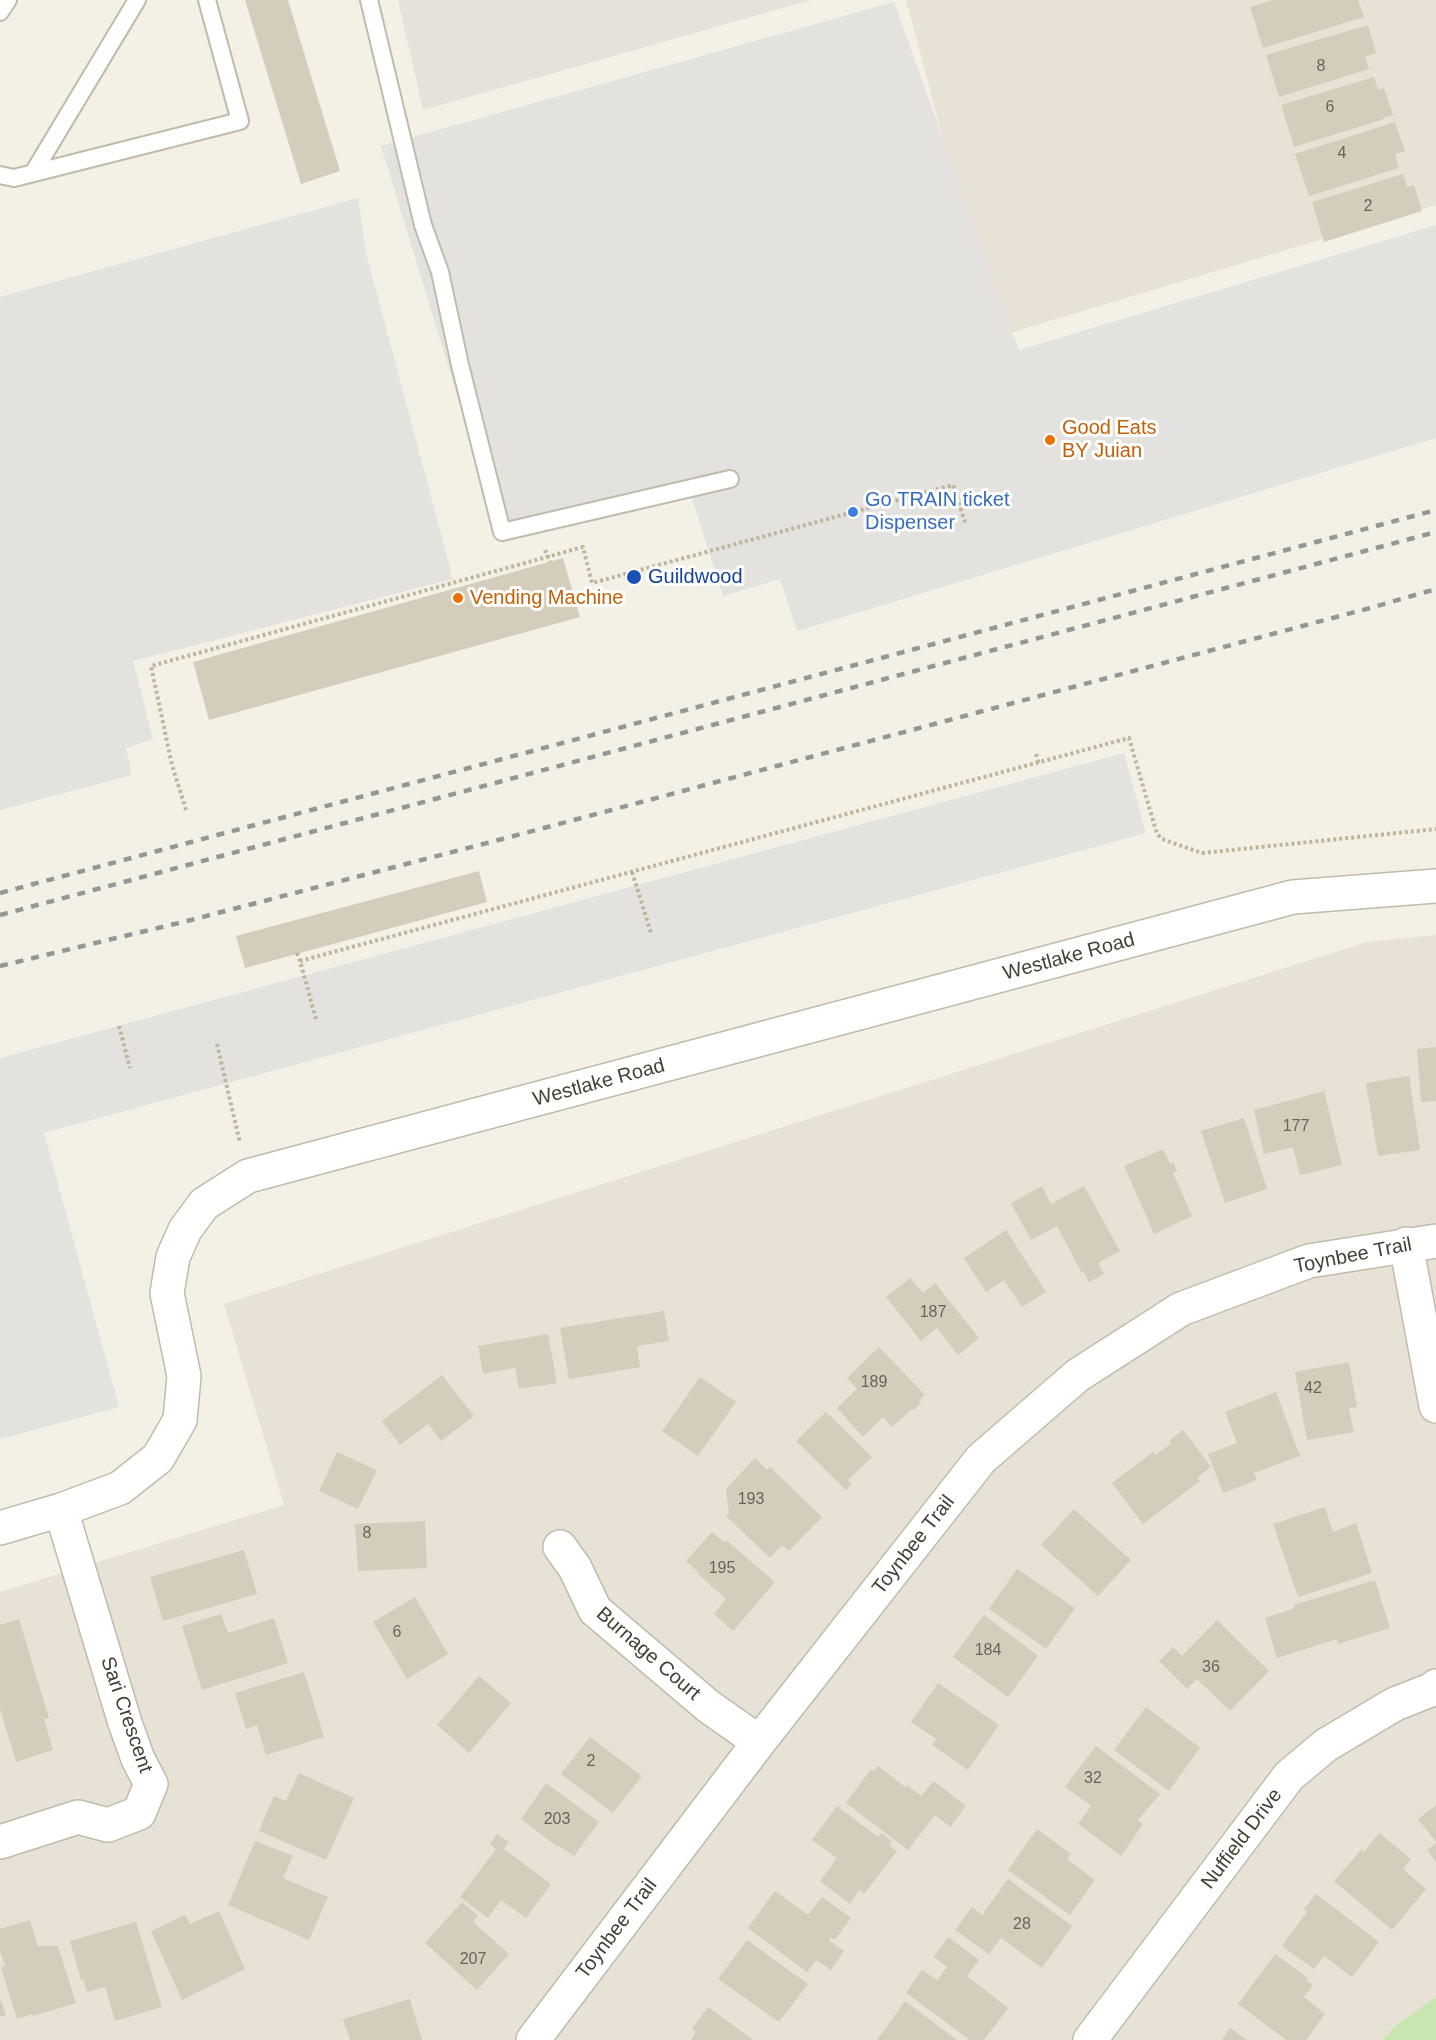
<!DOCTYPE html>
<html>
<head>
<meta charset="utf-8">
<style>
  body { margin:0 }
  canvas { display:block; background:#f3f0e6 }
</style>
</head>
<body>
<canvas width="1436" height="2040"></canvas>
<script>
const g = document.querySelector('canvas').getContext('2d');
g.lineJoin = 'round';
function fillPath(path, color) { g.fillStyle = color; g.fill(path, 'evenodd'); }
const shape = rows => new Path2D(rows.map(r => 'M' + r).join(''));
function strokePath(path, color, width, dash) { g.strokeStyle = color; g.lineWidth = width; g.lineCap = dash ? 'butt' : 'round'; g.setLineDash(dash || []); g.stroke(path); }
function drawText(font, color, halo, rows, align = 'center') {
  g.font = font + ' Arial,sans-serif'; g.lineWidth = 6; g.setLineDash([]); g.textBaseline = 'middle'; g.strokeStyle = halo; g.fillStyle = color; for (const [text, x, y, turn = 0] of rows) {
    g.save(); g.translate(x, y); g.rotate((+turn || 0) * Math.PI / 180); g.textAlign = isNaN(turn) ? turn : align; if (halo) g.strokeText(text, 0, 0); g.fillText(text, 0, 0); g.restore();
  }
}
fillPath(shape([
  [906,0,1436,0,1436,205,996,337],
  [1436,935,1436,2040,0,2040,0,1592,284,1505,224,1304,1367,942]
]), '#e7e2d5');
fillPath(shape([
  [398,0,811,0,423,110]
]), '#e5e1db');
fillPath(shape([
  [1436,1997,1436,2040,1383,2040,1394,2027]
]), '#c9e6b0');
fillPath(shape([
  [894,2,1019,350,1436,225,1436,438,797,631,780,579,723,596,688,486,502,543,381,146],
  [358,198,366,253,453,579,133,661,153,739,126,748,132,775,0,810,0,297],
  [1124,753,1146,833,44,1133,119,1407,0,1439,0,1058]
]), '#e4e2de');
fillPath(shape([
  [245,0,288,0,340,171,301,184],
  [1273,0,1358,0,1364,17,1263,48,1250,7],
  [1368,25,1376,53,1365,57,1369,69,1279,97,1266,55],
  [1374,77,1378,90,1384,88,1393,115,1383,118,1384,119,1294,147,1281,105],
  [1395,122,1405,151,1395,154,1399,168,1309,196,1295,154],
  [1403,174,1407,187,1414,185,1422,211,1324,242,1312,202],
  [563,558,580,617,209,720,193,662],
  [479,871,487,902,245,968,236,936],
  [1436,1047,1436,1101,1421,1102,1417,1049],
  [1409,1076,1420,1150,1378,1156,1366,1083],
  [1324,1091,1342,1165,1300,1175,1293,1147,1264,1154,1254,1110],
  [1244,1118,1267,1189,1225,1203,1201,1131],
  [1163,1149,1170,1164,1173,1162,1177,1171,1173,1173,1192,1216,1154,1234,1124,1166],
  [1042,1186,1051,1204,1084,1186,1120,1251,1098,1263,1104,1274,1089,1282,1084,1272,1082,1273,1057,1226,1031,1240,1011,1203],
  [1006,1230,1046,1292,1022,1307,1004,1280,986,1292,964,1258],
  [910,1278,923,1293,935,1283,979,1338,958,1355,937,1328,921,1341,886,1297],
  [664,1311,669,1341,637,1346,640,1367,569,1379,560,1328],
  [548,1334,557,1383,519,1389,515,1368,483,1374,478,1346],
  [879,1347,925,1395,919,1401,921,1403,913,1410,912,1409,892,1427,883,1417,863,1437,837,1408,857,1389,847,1378],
  [1349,1362,1357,1407,1349,1408,1354,1432,1307,1440,1295,1372],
  [442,1375,474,1416,441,1441,428,1424,400,1445,382,1421],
  [700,1377,736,1402,698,1456,662,1431],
  [1276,1392,1300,1456,1254,1473,1257,1480,1223,1493,1208,1454,1237,1443,1225,1412],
  [826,1412,872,1457,848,1480,852,1484,846,1490,796,1441],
  [1183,1430,1211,1467,1197,1478,1200,1481,1143,1524,1112,1483,1153,1452,1155,1455,1171,1444,1169,1441],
  [337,1452,377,1470,358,1509,319,1491],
  [755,1458,767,1470,770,1467,822,1517,789,1551,782,1545,770,1558,726,1516,729,1513,726,1489],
  [1325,1507,1333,1532,1356,1523,1372,1573,1298,1597,1273,1524],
  [1074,1509,1131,1560,1098,1596,1041,1545],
  [425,1521,427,1568,358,1571,355,1524],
  [712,1532,724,1542,726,1540,775,1582,733,1631,714,1614,726,1599,697,1573,698,1572,686,1561],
  [244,1550,257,1594,163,1621,150,1577],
  [1017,1569,1075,1608,1046,1649,989,1609],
  [1375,1580,1390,1628,1338,1644,1337,1639,1277,1658,1265,1618,1295,1608,1294,1605],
  [415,1597,448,1654,407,1679,373,1622],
  [221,1614,228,1633,274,1618,288,1663,202,1690,182,1626],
  [984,1615,1038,1656,1008,1697,953,1657],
  [19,1619,49,1718,44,1719,53,1750,16,1762,0,1709,0,1625],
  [1217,1620,1269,1671,1230,1711,1197,1679,1187,1689,1159,1661,1173,1647,1182,1656],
  [304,1672,324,1737,266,1755,257,1725,246,1729,235,1693],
  [479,1676,511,1703,469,1753,437,1725],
  [938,1683,999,1725,968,1770,932,1745,936,1739,911,1722],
  [1146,1707,1200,1748,1169,1791,1114,1750],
  [590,1737,642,1776,613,1813,561,1774],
  [1096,1746,1160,1794,1138,1820,1143,1824,1121,1856,1078,1824,1091,1806,1065,1787],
  [878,1766,905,1787,907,1785,921,1796,934,1781,966,1806,950,1827,935,1815,908,1850,846,1803,871,1769,874,1771],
  [299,1773,354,1798,326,1860,259,1831,274,1796,286,1801],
  [546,1783,599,1822,574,1856,559,1846,558,1847,521,1819],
  [1436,1805,1436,1842,1418,1819],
  [837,1806,878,1837,881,1833,892,1841,889,1845,897,1851,864,1894,859,1890,850,1904,820,1881,837,1858,812,1840],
  [1037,1829,1071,1854,1067,1859,1095,1880,1070,1915,1008,1870],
  [1379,1833,1411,1859,1403,1869,1426,1889,1392,1930,1334,1881,1362,1849,1364,1852],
  [497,1834,509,1842,504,1849,551,1884,526,1918,501,1900,488,1918,460,1897,496,1849,490,1844],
  [255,1841,293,1856,283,1878,328,1897,309,1940,228,1905],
  [1436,1843,1436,1862,1427,1850],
  [1008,1879,1072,1926,1042,1968,1001,1938,989,1954,955,1930,972,1907,982,1915],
  [775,1891,808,1915,822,1897,851,1918,835,1940,831,1937,829,1940,844,1951,831,1970,816,1960,807,1972,748,1928],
  [1316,1894,1379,1942,1352,1977,1324,1956,1314,1969,1282,1946,1307,1912,1304,1909],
  [462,1902,478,1916,473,1922,509,1954,477,1990,425,1943],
  [219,1911,245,1969,182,2000,151,1931,185,1915,190,1924],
  [30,1920,38,1946,58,1946,76,2003,33,2016,33,2014,17,2019,1,1967,5,1966,0,1950,0,1929],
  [136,1922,162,2007,115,2021,105,1987,87,1992,83,1979,81,1980,70,1941],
  [948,1937,979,1960,967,1976,1008,2008,984,2040,970,2040,906,1993,922,1970,937,1980,947,1967,934,1957],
  [747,1940,808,1984,779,2022,718,1979],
  [1275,1954,1308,1978,1306,1980,1313,1985,1304,1997,1325,2014,1306,2040,1286,2040,1238,2004],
  [0,1998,6,2015,0,2017],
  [410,1999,422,2040,350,2040,343,2019],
  [905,2001,957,2040,877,2040],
  [708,2007,753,2040,691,2040,696,2032,692,2029],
  [1230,2028,1247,2040,1222,2040]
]), '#d4cdbc');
const lane = shape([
  [369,0,423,225,440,272,460,365,502,532,730,479],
  [0,12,8,0],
  [33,173,137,0],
  [0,175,14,178,240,121,207,0]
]);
const street = shape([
  [1406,1244,1436,1406],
  [0,1528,61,1510,120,1488,158,1458,180,1420,184,1376,167,1293,173,1257,185,1230,204,1204,248,1176,1293,897,1436,886],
  [560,1547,575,1568,595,1610,708,1706,759,1742],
  [0,1842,78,1817,108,1825,139,1813,151,1784,138,1759,125,1723,61,1510],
  [533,2040,759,1742,981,1459,1078,1375,1181,1309,1309,1261,1436,1241],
  [1090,2040,1289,1776,1326,1745,1395,1704,1433,1689,1436,1686]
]);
strokePath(lane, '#c1bbac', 20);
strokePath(street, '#c1bbac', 36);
strokePath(shape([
  [545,550,550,562],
  [1036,754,1039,764],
  [186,810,172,765,151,666,583,547,592,583,953,485,966,525],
  [632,872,651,933],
  [297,953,300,961],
  [316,1019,300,961,1129,738,1157,834,1162,839,1202,853,1436,829],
  [119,1026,130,1068],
  [217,1044,240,1143]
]), '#bfb59b', 4, [3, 3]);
strokePath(lane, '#fff', 16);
strokePath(street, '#fff', 33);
strokePath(shape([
  [0,893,1436,510],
  [0,915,1436,532],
  [0,966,187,921,510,837,1370,608,1436,589]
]), '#969696', 4.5, [8, 8]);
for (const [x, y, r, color] of [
  [1050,440,6,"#e8710a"],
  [853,512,6,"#3f7fe0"],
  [634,577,8,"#1a4fb4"],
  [458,598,6,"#e8710a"]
]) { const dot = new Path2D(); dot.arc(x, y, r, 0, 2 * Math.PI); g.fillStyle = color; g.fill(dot); strokePath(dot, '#fff', 2); }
drawText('16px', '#696458', null, [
  ["8",1321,67],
  ["6",1330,108],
  ["4",1342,154],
  ["2",1368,207],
  ["177",1296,1127],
  ["187",933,1313],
  ["189",874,1383],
  ["42",1313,1389],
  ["193",751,1500],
  ["8",367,1534],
  ["195",722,1569],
  ["6",397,1633],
  ["184",988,1651],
  ["36",1211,1668],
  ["2",591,1762],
  ["32",1093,1779],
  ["203",557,1820],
  ["28",1022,1925],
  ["207",473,1960]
]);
drawText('20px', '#c56008', '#fff', [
  ["Good Eats",1062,428],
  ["BY Juian",1062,451],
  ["Vending Machine",470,598]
], 'left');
drawText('20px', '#366cbe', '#fff', [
  ["Go TRAIN ticket",865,500],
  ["Dispenser",865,523]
], 'left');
drawText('20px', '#164399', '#fff', [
  ["Guildwood",648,577]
], 'left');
drawText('20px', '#454136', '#fff', [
  ["Westlake Road",1069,957,-15],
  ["Westlake Road",599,1083,-15],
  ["Toynbee Trail",1353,1256,-11],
  ["Toynbee Trail",914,1545,-52],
  ["Burnage Court",648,1654,41],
  ["Sari Crescent",126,1715,71],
  ["Nuffield Drive",1242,1839,-53],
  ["Toynbee Trail",617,1929,-53]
]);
</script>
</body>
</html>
